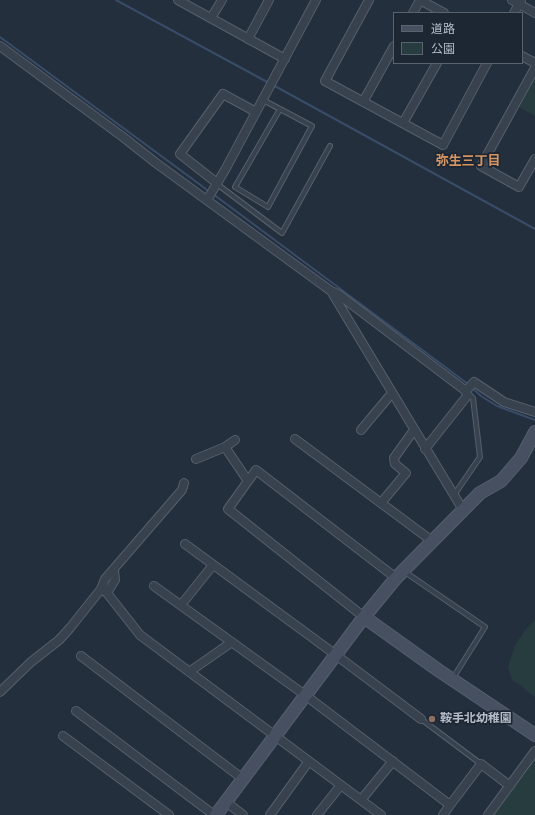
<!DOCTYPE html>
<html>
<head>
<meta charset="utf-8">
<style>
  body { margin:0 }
  #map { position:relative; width:535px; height:815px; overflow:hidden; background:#242f3e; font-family:"Archivo Narrow","Noto Sans JP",sans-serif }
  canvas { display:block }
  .legend { position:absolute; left:393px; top:12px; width:130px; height:52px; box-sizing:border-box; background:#1d2633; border:1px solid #59626f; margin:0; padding:5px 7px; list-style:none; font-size:12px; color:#b4bcc9 }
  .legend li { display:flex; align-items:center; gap:8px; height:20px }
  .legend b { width:20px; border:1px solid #59626f }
</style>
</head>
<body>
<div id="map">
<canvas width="535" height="815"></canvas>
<ul class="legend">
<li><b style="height:5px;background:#465061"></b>道路</li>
<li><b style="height:11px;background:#263c3f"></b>公園</li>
</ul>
</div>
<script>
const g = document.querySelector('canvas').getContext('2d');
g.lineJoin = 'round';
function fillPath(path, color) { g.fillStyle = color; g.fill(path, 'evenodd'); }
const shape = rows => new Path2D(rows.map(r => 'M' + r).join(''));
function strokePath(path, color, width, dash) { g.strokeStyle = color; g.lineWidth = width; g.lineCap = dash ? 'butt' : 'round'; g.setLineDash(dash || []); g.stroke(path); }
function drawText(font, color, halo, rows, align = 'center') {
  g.font = font + ' "Archivo Narrow","Noto Sans JP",sans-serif'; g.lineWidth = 3.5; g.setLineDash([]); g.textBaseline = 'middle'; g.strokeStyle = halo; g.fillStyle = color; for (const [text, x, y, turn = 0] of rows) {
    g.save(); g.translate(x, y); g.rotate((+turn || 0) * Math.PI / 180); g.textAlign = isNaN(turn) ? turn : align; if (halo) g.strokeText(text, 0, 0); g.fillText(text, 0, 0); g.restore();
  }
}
fillPath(shape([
  [535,77,535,116,519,107],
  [535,620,535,697,525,690,522,686,512,680,508,667,515,645,525,630],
  [535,757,535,815,493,815]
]), '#263c3f');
strokePath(shape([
  [116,0,269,83],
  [0,37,210,192],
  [273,85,535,229],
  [213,194,468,384],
  [471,387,481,396,497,406,535,420]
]), '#394c67', 2);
const lane = shape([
  [263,100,312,126,268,207,235,187,280,109],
  [217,184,282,233,330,146],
  [454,495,480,457,473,398,468,393],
  [405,572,485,627,453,678],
  [421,719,481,764]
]);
const street = shape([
  [178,0,285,59],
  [369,0,325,81,443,145,487,63],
  [512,0,535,13],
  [413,13,420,0,444,13],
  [514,13,521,0],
  [211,18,222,0],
  [248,39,269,0],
  [0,46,123,137,156,163,331,291,463,510],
  [522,56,535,63],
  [535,68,481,166,519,187,535,159],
  [363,102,394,46],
  [403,123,437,63],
  [217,183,180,154,223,94,256,112],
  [207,200,225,170,316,0],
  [331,291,338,294,466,391],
  [361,430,392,393],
  [295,439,432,541],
  [225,447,248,481],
  [425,449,467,396,466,391,474,382,504,402,535,412],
  [196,459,225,447,235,440],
  [381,503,406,473,395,464,394,458,414,430],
  [185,544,336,655,421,719],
  [154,586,305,695,450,805,481,764,510,786],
  [101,589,107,593,140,635,381,815],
  [107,593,115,580,114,570],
  [181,605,213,565],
  [364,617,228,509,256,470,396,578],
  [81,656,243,779],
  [189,672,232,642],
  [0,692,31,662,59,640,70,628,101,589,105,579,182,490,184,483],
  [76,711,214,815],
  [63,736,169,815],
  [361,800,393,761],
  [226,802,243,815],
  [270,815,309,761],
  [317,815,341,785],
  [443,815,450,805],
  [488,815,535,751]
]);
const secondary = shape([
  [364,617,438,670,535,735],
  [216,815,364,617,396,578,480,493,501,481,521,458,535,432]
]);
strokePath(lane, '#565f6c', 6);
strokePath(street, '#565f6c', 10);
strokePath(secondary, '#565f6c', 14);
strokePath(lane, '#38414e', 4);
strokePath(street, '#38414e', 8);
strokePath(secondary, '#465061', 12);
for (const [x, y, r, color] of [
  [432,719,4,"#8d6e63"]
]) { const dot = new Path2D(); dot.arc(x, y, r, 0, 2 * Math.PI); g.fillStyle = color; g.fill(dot); strokePath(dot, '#1d2633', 1.5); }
drawText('bold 12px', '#b4bcc9', '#1d2633', [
  ["鞍手北幼稚園",440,719]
], 'left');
drawText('bold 13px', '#d59563', '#1d2633', [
  ["弥生三丁目",468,162]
]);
</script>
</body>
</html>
